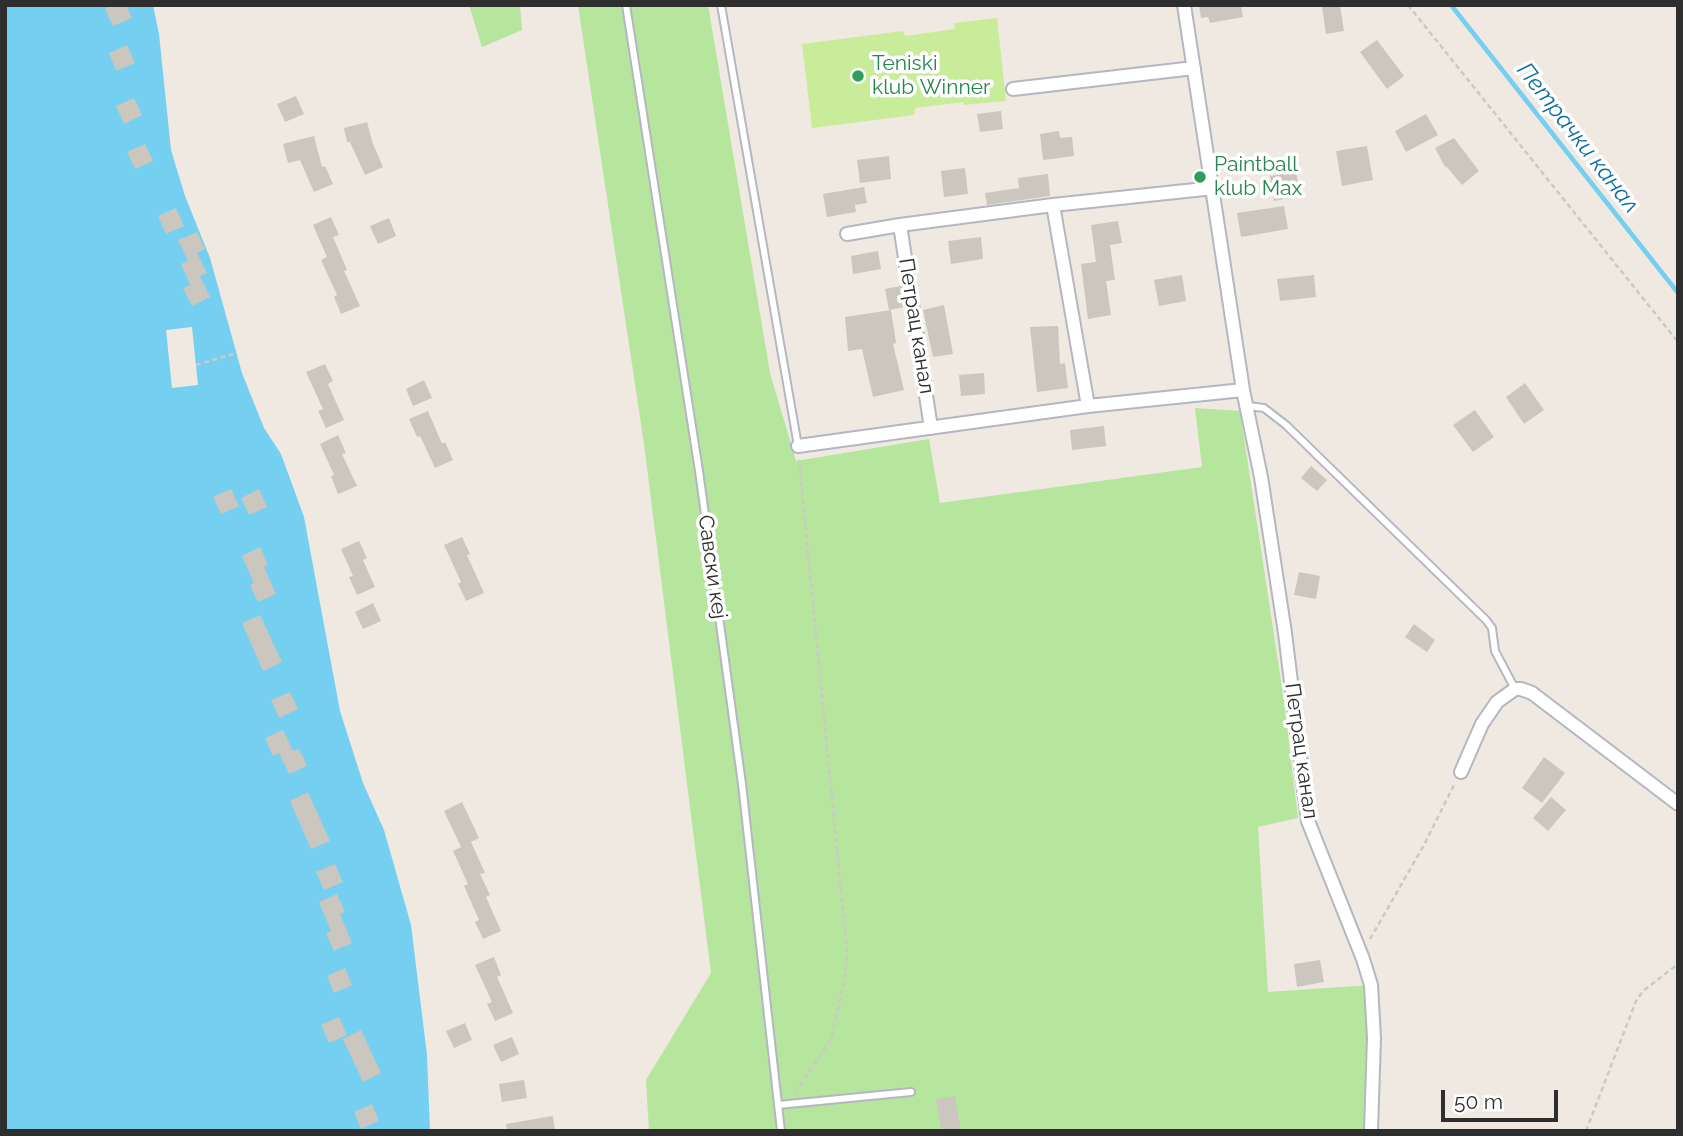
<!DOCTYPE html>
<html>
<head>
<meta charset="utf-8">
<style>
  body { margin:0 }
  #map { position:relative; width:1683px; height:1136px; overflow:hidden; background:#efe9e1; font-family:Raleway,sans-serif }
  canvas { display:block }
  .frame { position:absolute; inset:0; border:7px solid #2e2e2e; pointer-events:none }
  .scale { position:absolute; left:1441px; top:1090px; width:117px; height:32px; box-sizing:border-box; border:4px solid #2e2e2e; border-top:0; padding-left:9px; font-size:21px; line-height:24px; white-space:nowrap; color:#2e2e2e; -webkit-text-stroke:5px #fff; paint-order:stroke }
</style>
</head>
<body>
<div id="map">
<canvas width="1683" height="1136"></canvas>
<div class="frame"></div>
<div class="scale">50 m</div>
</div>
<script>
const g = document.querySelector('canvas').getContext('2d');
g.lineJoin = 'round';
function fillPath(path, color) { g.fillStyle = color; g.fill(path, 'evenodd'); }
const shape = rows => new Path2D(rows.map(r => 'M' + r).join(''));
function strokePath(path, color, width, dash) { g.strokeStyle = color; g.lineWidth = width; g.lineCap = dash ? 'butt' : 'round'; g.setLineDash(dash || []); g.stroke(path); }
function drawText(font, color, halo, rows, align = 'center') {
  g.font = font + ' Raleway,sans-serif'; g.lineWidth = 7; g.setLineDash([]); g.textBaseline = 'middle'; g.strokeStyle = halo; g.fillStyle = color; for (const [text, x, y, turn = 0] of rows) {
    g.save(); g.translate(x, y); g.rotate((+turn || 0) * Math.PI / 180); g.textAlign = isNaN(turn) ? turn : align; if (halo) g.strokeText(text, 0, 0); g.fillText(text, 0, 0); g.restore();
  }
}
fillPath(shape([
  [469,5,520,5,522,30,482,47],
  [578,5,708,5,770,373,796,461,929,439,940,503,1202,467,1195,408,1240,411,1284,701,1298,818,1258,827,1268,992,1371,985,1371,1131,649,1131,646,1080,711,973,644,444]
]), '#b6e59e');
fillPath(shape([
  [997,18,1006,101,963,105,964,102,915,108,914,115,812,128,802,44,903,31,905,36,955,29,954,23]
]), '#c9ec9a');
fillPath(shape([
  [5,5,153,5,159,34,171,150,185,196,210,258,242,373,264,428,281,454,304,517,340,711,363,783,384,830,411,925,427,1055,430,1131,5,1131]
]), '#75cff0');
fillPath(shape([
  [192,327,198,385,172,388,166,330]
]), '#efe9e1');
strokePath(shape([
  [1451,5,1678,293]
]), '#75cff0', 4.5);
fillPath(shape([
  [113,5,126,5,132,18,113,26,105,9],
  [1199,5,1241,5,1243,17,1210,23,1208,17,1201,18],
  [1333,5,1340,5,1344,31,1326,34,1322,7],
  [1377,40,1404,76,1387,89,1360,52],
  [127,45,135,63,116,71,109,53],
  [296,96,304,114,285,122,277,104],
  [134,98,142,115,124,124,116,106],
  [1001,111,1003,129,980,132,977,114],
  [1426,114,1438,135,1406,152,1395,131],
  [367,122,373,144,383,167,365,175,350,142,347,142,344,128],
  [1059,131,1060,138,1072,137,1074,156,1043,160,1040,134],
  [314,136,322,167,325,166,333,184,314,192,300,160,288,163,283,144],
  [1454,138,1479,171,1462,185,1446,166,1445,167,1435,148],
  [145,144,153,161,135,169,127,152],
  [1367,146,1373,180,1342,186,1336,151],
  [889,156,891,179,860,183,857,160],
  [965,168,968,194,944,197,941,171],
  [1296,171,1300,196,1274,201,1270,176],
  [1048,174,1050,196,987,205,985,193,1019,188,1018,178],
  [864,187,867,203,855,205,856,212,827,217,823,194],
  [1284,206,1288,229,1241,237,1237,213],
  [176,208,184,226,166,234,158,216],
  [331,217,339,235,333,237,347,270,344,271,360,306,341,314,334,297,337,295,321,260,327,257,313,225],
  [389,218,396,236,378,244,370,226],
  [1118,221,1122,243,1110,245,1115,280,1106,281,1111,315,1088,319,1081,264,1096,262,1091,225],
  [197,232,205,249,197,253,207,273,200,276,210,297,192,306,183,288,190,285,181,264,188,261,178,240],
  [981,237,983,259,951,264,948,241],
  [878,251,881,269,853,274,851,256],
  [1182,275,1186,301,1159,306,1154,280],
  [1314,275,1316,297,1280,301,1277,279],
  [901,286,904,307,889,310,885,289],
  [944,305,953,354,933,357,923,310],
  [891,310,896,343,893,344,904,390,873,397,862,349,848,351,845,317],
  [1058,326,1060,364,1065,363,1068,388,1037,392,1030,327],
  [325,364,333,381,328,384,344,420,326,428,318,411,323,409,306,372],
  [984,373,985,394,961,396,959,375],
  [424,380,432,398,413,406,406,389],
  [1525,383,1544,410,1524,424,1506,397],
  [1475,410,1494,437,1473,452,1453,425],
  [428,411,442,444,445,442,453,460,435,468,420,436,417,437,409,419],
  [1104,426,1106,446,1072,450,1070,430],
  [338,435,346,453,342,454,357,486,338,494,331,476,334,475,320,444],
  [1311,466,1327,480,1317,491,1301,478],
  [231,489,239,506,221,514,213,497],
  [259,489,267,507,249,515,241,498],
  [462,537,470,554,467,555,484,593,466,601,458,584,461,582,444,545],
  [359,541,367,558,363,560,375,587,357,595,349,577,353,576,341,549],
  [260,547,268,565,264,567,276,594,258,602,250,585,254,583,242,556],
  [1299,572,1320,576,1316,599,1294,595],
  [373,603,381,621,363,629,355,612],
  [260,615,282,662,263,671,242,623],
  [1414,624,1435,640,1427,652,1405,637],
  [290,692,298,709,279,718,271,700],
  [283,730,293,751,299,749,307,766,289,774,279,753,273,756,265,738],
  [1544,757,1565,773,1542,803,1522,788],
  [308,792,330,841,311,849,290,801],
  [1551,797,1566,810,1548,831,1533,818],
  [462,802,479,838,471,842,485,873,480,874,490,895,486,897,501,931,483,939,475,922,479,920,464,886,468,884,453,851,461,847,444,811],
  [335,864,343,882,324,890,316,872],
  [337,894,345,912,340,914,352,943,334,951,326,933,331,931,319,902],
  [494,957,501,975,497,977,513,1013,495,1021,487,1004,492,1002,475,965],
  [1320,960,1324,982,1297,987,1294,964],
  [345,968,352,985,334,993,327,976],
  [339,1017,347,1035,329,1043,321,1025],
  [465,1023,472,1040,454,1048,446,1031],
  [361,1030,381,1073,363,1082,343,1039],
  [512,1037,519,1054,501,1062,493,1045],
  [524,1080,527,1098,502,1102,499,1084],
  [955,1096,961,1131,941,1131,936,1099],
  [372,1104,379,1121,361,1129,354,1112],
  [553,1116,555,1131,507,1131,506,1124]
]), '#cbc7bf');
const lane = shape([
  [626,5,699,471,742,784,781,1131],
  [721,5,798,446],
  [1248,406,1264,408,1286,425,1486,620,1492,628,1495,651,1515,689],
  [778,1105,911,1092]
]);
const street = shape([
  [1184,5,1243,390,1261,477,1285,633,1308,821,1363,959,1371,985,1374,1038,1371,1131],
  [1013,89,1194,68],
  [1053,205,1088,406],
  [900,225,931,428],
  [847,234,900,225,1053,205,1214,188],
  [798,446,1088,406,1243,390],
  [1461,772,1482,724,1497,702,1515,689,1521,689,1532,693,1678,804]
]);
strokePath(lane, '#b4b7c1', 10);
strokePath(street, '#b4b7c1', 16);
strokePath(shape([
  [1408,5,1678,342],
  [196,365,237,353],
  [1370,939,1424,845,1454,785],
  [795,1093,831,1039,845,978,847,952,799,460],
  [1586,1131,1636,1001,1643,991,1678,964]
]), '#c9c9c9', 2.5, [5, 3.5]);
strokePath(lane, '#fff', 6);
strokePath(street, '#fff', 12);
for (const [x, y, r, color] of [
  [858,76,7,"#2e9e5b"],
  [1200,177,7,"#2e9e5b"]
]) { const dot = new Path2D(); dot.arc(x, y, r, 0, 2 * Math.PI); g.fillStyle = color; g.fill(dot); strokePath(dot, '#fff', 2.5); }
drawText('21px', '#27864d', '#fff', [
  ["Teniski",872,64],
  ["klub Winner",872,88],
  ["Paintball",1214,165],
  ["klub Max",1214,189]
], 'left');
drawText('21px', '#2e2e2e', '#fff', [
  ["Петрац канал",916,326,81],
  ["Савски кеј",712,567,82],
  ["Петрац канал",1301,751,82]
]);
drawText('italic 23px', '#0d6fa3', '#fff', [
  ["Петрачки канал",1578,138,52]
]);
</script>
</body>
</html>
